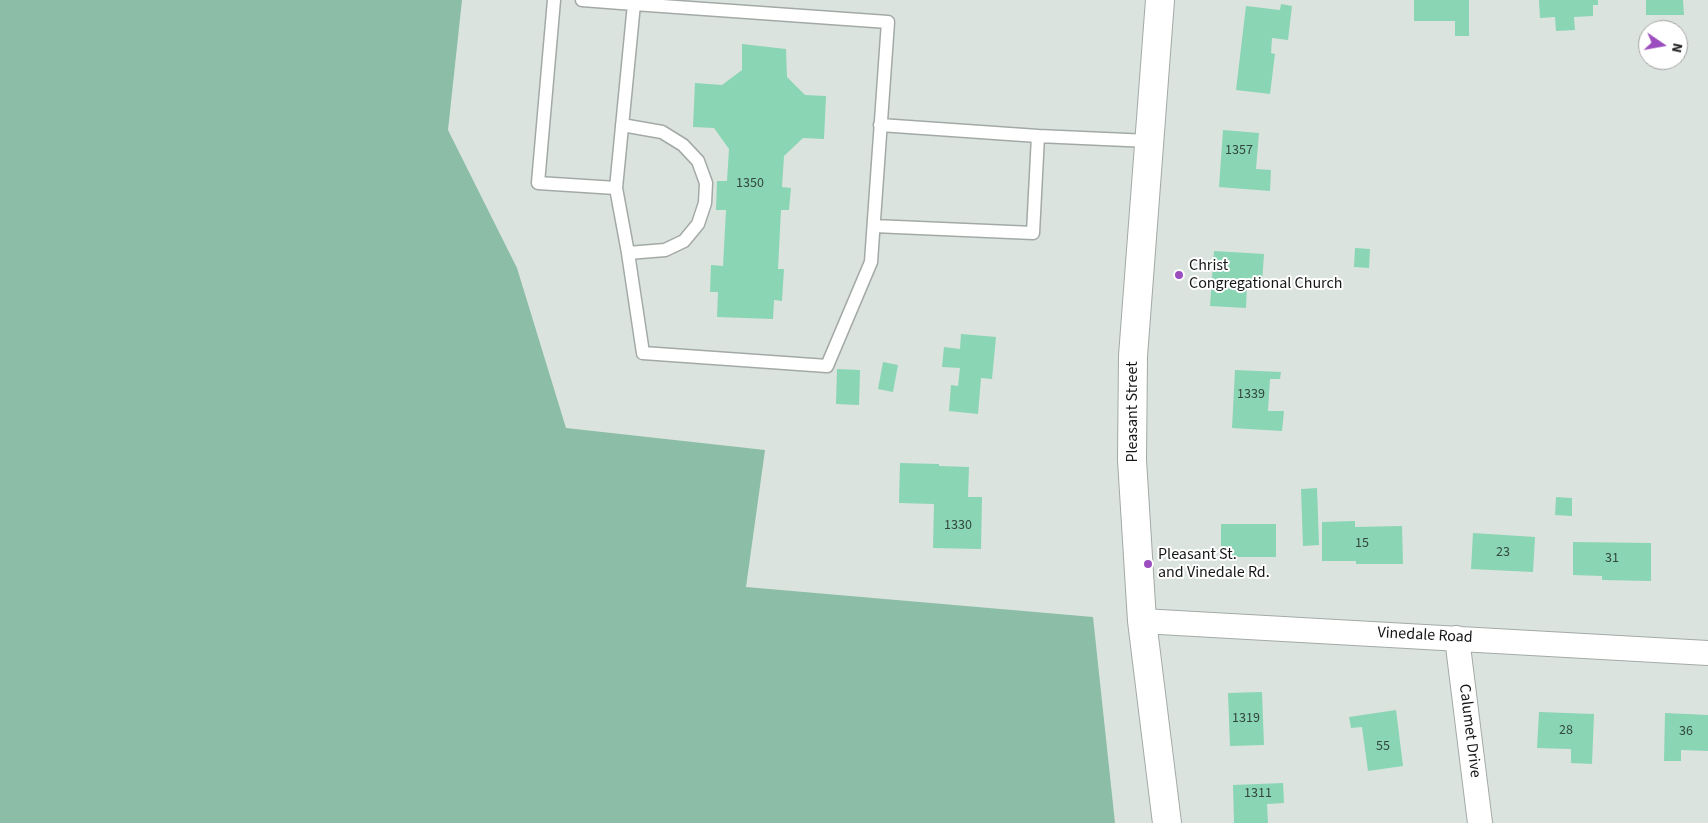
<!DOCTYPE html>
<html>
<head>
<meta charset="utf-8">
<style>
  body { margin:0 }
  #map { position:relative; width:1708px; height:823px; overflow:hidden; background:#dbe3df; font-family:"Source Sans 3",sans-serif }
  canvas { display:block }
  .north { position:absolute; left:1638px; top:20px; width:50px; height:50px; box-sizing:border-box; background:#fff; border:1px solid #a2a3a2; border-radius:50%; rotate:102deg; font-size:14px; font-weight:700; line-height:20px; text-align:center; color:#161817 }
  .north::after { content:''; display:block; margin:auto; width:18px; height:22px; background:#9c4ebf; clip-path:polygon(50% 0,100% 100%,50% 72%,0 100%) }
</style>
</head>
<body>
<div id="map">
<canvas width="1708" height="823"></canvas>
<div class="north">N</div>
</div>
<script>
const g = document.querySelector('canvas').getContext('2d');
g.lineJoin = 'round';
function fillPath(path, color) { g.fillStyle = color; g.fill(path, 'evenodd'); }
const shape = rows => new Path2D(rows.map(r => 'M' + r).join(''));
function strokePath(path, color, width, dash) { g.strokeStyle = color; g.lineWidth = width; g.lineCap = dash ? 'butt' : 'round'; g.setLineDash(dash || []); g.stroke(path); }
function drawText(font, color, halo, rows, align = 'center') {
  g.font = font + ' "Source Sans 3",sans-serif'; g.lineWidth = 4; g.setLineDash([]); g.textBaseline = 'middle'; g.strokeStyle = halo; g.fillStyle = color; for (const [text, x, y, turn = 0] of rows) {
    g.save(); g.translate(x, y); g.rotate((+turn || 0) * Math.PI / 180); g.textAlign = isNaN(turn) ? turn : align; if (halo) g.strokeText(text, 0, 0); g.fillText(text, 0, 0); g.restore();
  }
}
fillPath(shape([
  [0,0,462,0,448,130,517,268,566,428,765,450,746,587,1093,617,1115,823,0,823]
]), '#8cbda6');
fillPath(shape([
  [1414,0,1469,0,1469,36,1455,36,1455,21,1414,21],
  [1539,0,1598,0,1598,5,1593,5,1593,16,1574,17,1575,30,1556,31,1555,17,1540,18],
  [1646,0,1683,0,1684,15,1646,15],
  [1281,4,1292,6,1288,40,1272,38,1271,53,1275,54,1270,94,1236,90,1246,6,1280,10],
  [742,44,786,49,787,77,805,95,826,96,824,139,803,138,784,156,782,187,791,188,789,210,781,210,778,269,784,269,782,301,774,300,773,319,717,317,718,292,710,292,711,265,723,266,726,210,716,210,717,181,727,181,729,149,714,128,693,127,695,83,722,85,742,70],
  [1223,130,1259,133,1256,169,1271,170,1270,191,1219,187],
  [1355,248,1370,249,1369,268,1354,267],
  [1214,251,1264,254,1262,284,1247,283,1246,308,1210,306],
  [961,334,996,337,992,379,981,378,978,414,949,411,951,385,958,386,960,368,942,367,944,347,960,349],
  [883,362,898,365,893,392,878,389],
  [837,369,860,370,859,405,836,404],
  [1235,370,1281,372,1280,379,1270,379,1268,411,1284,411,1282,431,1232,428],
  [900,463,939,464,939,466,969,467,968,497,982,497,981,549,933,548,934,504,899,503],
  [1317,488,1319,545,1303,546,1301,489],
  [1556,497,1572,498,1572,516,1555,515],
  [1355,521,1355,527,1402,526,1403,564,1356,564,1356,561,1322,561,1322,522],
  [1221,524,1276,524,1276,557,1221,557],
  [1473,533,1535,537,1533,572,1471,569],
  [1573,542,1651,543,1651,581,1602,580,1602,576,1573,575],
  [1262,692,1264,745,1230,746,1228,693],
  [1396,710,1403,766,1368,771,1362,727,1351,728,1349,717],
  [1539,712,1594,714,1592,764,1571,763,1571,749,1537,748],
  [1665,713,1708,715,1708,751,1681,750,1681,761,1664,761],
  [1283,783,1284,803,1267,804,1268,823,1234,823,1233,785]
]), '#8ad5b3');
const lane = shape([
  [554,0,538,183,616,188],
  [582,0,634,4],
  [634,4,888,22,871,262,827,366,643,353,628,253,616,188,634,4],
  [622,125,662,132,683,145,698,161,706,183,705,203,698,224,684,241,665,250,628,253],
  [1038,136,1149,141],
  [874,226,1033,233,1038,136,880,125]
]);
const street = shape([
  [1142,621,1708,653],
  [1457,638,1480,823]
]);
const secondary = shape([
  [1160,0,1133,356,1132,460,1142,621,1167,823]
]);
strokePath(lane, '#a3aaa6', 15);
strokePath(street, '#a3aaa6', 26);
strokePath(secondary, '#a3aaa6', 30);
strokePath(lane, '#fff', 12);
strokePath(street, '#fff', 24);
strokePath(secondary, '#fff', 28);
for (const [x, y, r, color] of [
  [1179,275,5,"#9c4ebf"],
  [1148,564,5,"#9c4ebf"]
]) { const dot = new Path2D(); dot.arc(x, y, r, 0, 2 * Math.PI); g.fillStyle = color; g.fill(dot); strokePath(dot, '#fff', 2); }
drawText('14px', '#33473e', null, [
  ["1357",1239,151],
  ["1350",750,184],
  ["1339",1251,395],
  ["1330",958,526],
  ["15",1362,544],
  ["23",1503,553],
  ["31",1612,559],
  ["1319",1246,719],
  ["28",1566,731],
  ["36",1686,732],
  ["55",1383,747],
  ["1311",1258,794]
]);
drawText('16px', '#161817', '#fff', [
  ["Christ",1189,266],
  ["Congregational Church",1189,284],
  ["Pleasant St.",1158,555],
  ["and Vinedale Rd.",1158,573]
], 'left');
drawText('16px', '#161817', '#fff', [
  ["Pleasant Street",1133,412,-90],
  ["Vinedale Road",1425,636,3],
  ["Calumet Drive",1469,731,83]
]);
</script>
</body>
</html>
